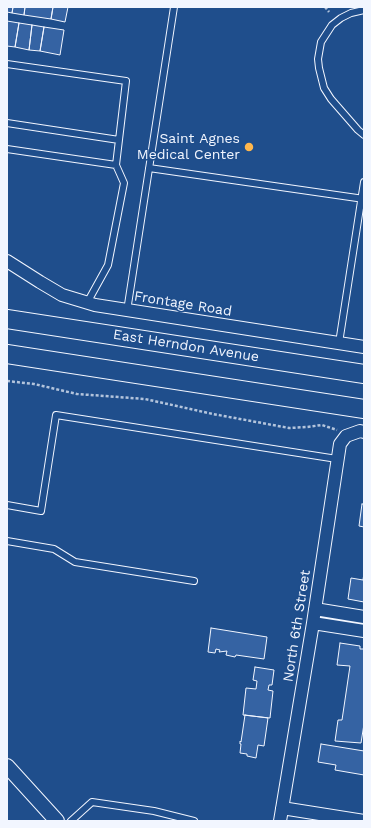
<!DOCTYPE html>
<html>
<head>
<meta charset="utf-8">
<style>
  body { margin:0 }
  #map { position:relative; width:371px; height:828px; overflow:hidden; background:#1f4e8c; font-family:"Work Sans",sans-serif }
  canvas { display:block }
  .frame { position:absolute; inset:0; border:8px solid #f2f6ff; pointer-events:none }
</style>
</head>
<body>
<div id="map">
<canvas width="371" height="828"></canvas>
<div class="frame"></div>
</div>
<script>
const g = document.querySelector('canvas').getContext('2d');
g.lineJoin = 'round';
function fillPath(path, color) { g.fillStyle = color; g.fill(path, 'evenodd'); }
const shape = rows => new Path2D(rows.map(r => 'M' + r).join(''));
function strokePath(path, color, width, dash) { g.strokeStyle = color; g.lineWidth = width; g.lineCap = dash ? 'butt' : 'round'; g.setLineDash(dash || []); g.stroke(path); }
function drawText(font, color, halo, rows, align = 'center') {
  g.font = font + ' "Work Sans",sans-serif'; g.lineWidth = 3; g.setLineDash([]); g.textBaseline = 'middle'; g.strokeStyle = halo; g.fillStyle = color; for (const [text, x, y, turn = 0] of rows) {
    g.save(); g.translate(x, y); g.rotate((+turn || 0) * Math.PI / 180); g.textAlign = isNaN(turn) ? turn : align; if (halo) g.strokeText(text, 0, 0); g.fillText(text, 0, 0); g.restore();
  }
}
const building = shape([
  [7,7,13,7,12,13,7,12,7,7],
  [13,7,25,7,24,15,12,13,13,7],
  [25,7,53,7,51,19,24,15,25,7],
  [53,7,68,7,65,22,51,19,53,7],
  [7,21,19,23,15,47,7,46,7,21],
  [19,23,32,25,29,50,15,47,19,23],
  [32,25,44,27,40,51,29,50,32,25],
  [44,27,64,30,60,55,40,51,44,27],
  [362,504,364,504,364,527,359,526,362,504],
  [364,573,364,602,348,599,351,578,363,580,364,573],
  [211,628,267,637,264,659,236,655,235,657,226,655,227,651,219,652,220,650,216,649,215,653,208,652,211,628],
  [340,643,360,646,360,649,364,649,364,724,361,743,335,741,338,720,342,720,350,666,337,665,340,643],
  [255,667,274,670,272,685,269,685,268,690,273,691,270,718,243,715,246,688,256,689,257,681,253,680,255,667],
  [245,715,268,718,264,746,258,745,256,758,247,756,247,754,240,753,241,744,240,744,240,741,241,742,245,715],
  [321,744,364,751,364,775,335,770,336,765,318,762,321,744]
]);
fillPath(building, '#3563a3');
strokePath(building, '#f2f6ff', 1);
const service = shape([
  [364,10,351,13,341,18,332,25,321,42,318,59,319,68,324,88,331,99,358,130,364,135],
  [7,64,126,81,116,165,124,183,108,265,87,303],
  [7,123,119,140],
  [7,149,116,165],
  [149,168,364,199],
  [127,311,174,7],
  [339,343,364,182],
  [7,505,41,511,56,415,337,459],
  [7,541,54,549,75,562,194,581],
  [71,821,92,802,154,811,194,821]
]);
const minor = shape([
  [7,261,40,282,62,295,95,305,364,347],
  [315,609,364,617],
  [313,623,364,631],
  [282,808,364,821],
  [280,821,313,623,340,444,346,436,360,431,364,432]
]);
const tertiary = shape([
  [7,766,57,821]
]);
const primary = shape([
  [7,319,364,374],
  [7,354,364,409]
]);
strokePath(service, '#f2f6ff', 8);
strokePath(minor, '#f2f6ff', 14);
strokePath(tertiary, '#f2f6ff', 16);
strokePath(primary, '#f2f6ff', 20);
strokePath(shape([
  [325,7,329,12],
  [7,381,34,384,77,394,145,399,213,414,289,428,307,427,322,425,337,430]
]), '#b3c4dc', 2.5, [3, 2]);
strokePath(service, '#1f4e8c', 6);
strokePath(minor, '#1f4e8c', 12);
strokePath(tertiary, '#1f4e8c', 14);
strokePath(primary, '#1f4e8c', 18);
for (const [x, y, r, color] of [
  [249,147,5,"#ffb74d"]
]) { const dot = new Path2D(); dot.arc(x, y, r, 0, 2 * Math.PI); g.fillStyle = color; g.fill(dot); strokePath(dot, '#1f4e8c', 1.5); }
drawText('14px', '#f2f6ff', '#1f4e8c', [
  ["Saint Agnes",240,139],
  ["Medical Center",240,155]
], 'right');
drawText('14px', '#f2f6ff', '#1f4e8c', [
  ["Frontage Road",183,304,9],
  ["East Herndon Avenue",186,346,9],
  ["North 6th Street",297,626,-81]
]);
</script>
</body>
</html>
